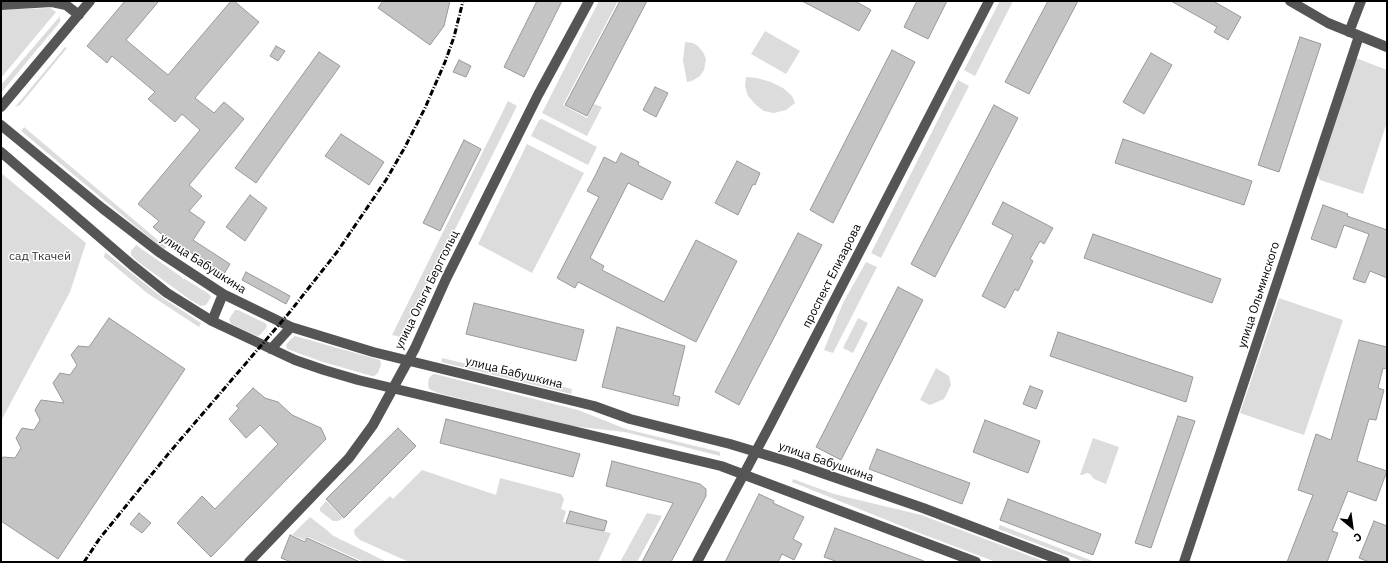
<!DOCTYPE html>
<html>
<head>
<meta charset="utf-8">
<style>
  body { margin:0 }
  #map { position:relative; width:1388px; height:563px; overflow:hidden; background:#fff; font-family:"IBM Plex Sans",sans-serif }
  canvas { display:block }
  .frame { position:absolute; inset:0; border:2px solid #000; pointer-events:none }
  .north { position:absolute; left:1332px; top:507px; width:40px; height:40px; -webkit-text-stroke:3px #fff; paint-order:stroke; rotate:151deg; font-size:11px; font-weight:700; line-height:16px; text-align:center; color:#000 }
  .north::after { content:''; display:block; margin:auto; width:14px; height:18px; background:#000; clip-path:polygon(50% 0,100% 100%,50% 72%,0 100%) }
</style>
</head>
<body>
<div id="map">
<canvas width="1388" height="563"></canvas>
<div class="frame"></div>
<div class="north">С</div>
</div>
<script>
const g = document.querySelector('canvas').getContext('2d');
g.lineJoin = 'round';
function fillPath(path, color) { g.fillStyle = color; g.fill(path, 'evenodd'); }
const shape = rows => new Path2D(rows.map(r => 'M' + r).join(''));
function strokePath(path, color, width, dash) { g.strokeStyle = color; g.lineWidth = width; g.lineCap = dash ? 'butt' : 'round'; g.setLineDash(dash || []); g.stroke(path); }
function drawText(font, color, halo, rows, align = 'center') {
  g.font = font + ' "IBM Plex Sans",sans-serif'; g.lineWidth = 3; g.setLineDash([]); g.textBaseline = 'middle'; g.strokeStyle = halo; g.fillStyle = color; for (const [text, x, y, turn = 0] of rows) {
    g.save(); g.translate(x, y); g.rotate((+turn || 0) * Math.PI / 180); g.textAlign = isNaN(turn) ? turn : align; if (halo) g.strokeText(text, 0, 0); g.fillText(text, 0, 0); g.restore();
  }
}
fillPath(shape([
  [599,1,618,1,563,105,587,118,594,104,602,107,587,136,542,113],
  [1000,1,1013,1,975,76,964,70],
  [50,8,56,12,1,78,1,10],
  [60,16,60,22,1,93,1,85],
  [765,31,800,51,786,74,751,54],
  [685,42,693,43,698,46,703,52,706,59,704,70,700,76,692,81,687,82,683,61],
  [65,47,67,48,20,105,15,107],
  [1356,58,1387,70,1387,122,1363,194,1320,180,1317,174],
  [746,77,757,78,771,82,783,88,792,96,795,103,786,110,774,113,764,111,756,105,748,96,745,86],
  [958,80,969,86,881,258,871,253],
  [508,101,517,106,401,337,392,335],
  [542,119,597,147,588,165,531,136,539,120],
  [24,127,166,247,164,250,21,131],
  [527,144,584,173,532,273,478,244],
  [1,173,86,243,70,292,1,421],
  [136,245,183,278,182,279,185,279,209,294,211,297,206,305,201,306,189,299,137,261,131,255,131,251],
  [105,252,163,298,201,323,199,327,147,293,104,257],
  [866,262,877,267,833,353,824,350,843,303],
  [1279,298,1343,320,1304,435,1240,413],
  [235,310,238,310,265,323,267,325,266,328,260,335,257,336,231,324,229,319],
  [858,318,868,323,853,353,843,348],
  [295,336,380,360,381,365,378,373,374,376,372,376,323,362,287,349,286,345,289,341],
  [442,358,572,389,571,394,441,362],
  [936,368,949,376,951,385,944,399,930,405,920,400],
  [433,374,435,374,578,410,626,429,720,452,720,456,625,432,571,426,438,393,429,389,428,384,429,378],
  [1093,438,1119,447,1106,484,1094,479,1090,474,1087,473,1082,475,1080,475],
  [422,470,496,495,500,478,561,494,564,499,561,509,566,511,563,522,611,533,598,562,409,562,360,540,355,535,354,530,390,496,393,499],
  [793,479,834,494,921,515,1046,562,996,562,914,531,792,482],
  [326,501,343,518,338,521,333,521,320,511,320,508],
  [647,513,662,516,637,562,620,562],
  [310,517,328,531,332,535,340,539,340,540,342,540,387,562,364,562,308,537,305,540,292,535],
  [1000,525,1095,562,1085,562,998,529]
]), '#dcdcdc');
const building = shape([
  [125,1,159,1,126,40,168,75,231,1,234,1,259,22,195,98,214,113,224,102,244,119,189,185,202,196,189,211,205,222,193,240,230,264,224,274,167,237,166,238,153,227,159,221,138,204,200,130,182,114,175,122,148,99,155,92,112,56,107,63,87,46,125,1],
  [383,1,450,1,444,26,430,45,378,8,383,1],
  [537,1,562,1,524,77,504,67,537,1],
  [620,1,647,1,587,116,565,105,620,1],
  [802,1,855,1,871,10,859,31,802,1],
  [917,1,947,1,928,39,904,27,917,1],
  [1048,1,1078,1,1029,94,1005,82,1048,1],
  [1171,1,1213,1,1241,17,1228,40,1214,32,1217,27,1171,1],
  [1300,37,1321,44,1279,172,1258,165,1300,37],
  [276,46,285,51,278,61,270,56,276,46],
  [892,50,915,62,833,223,810,210,892,50],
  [319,52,340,66,256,183,235,168,319,52],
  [1151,53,1172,65,1144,114,1123,102,1151,53],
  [459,60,471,66,466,77,453,72,459,60],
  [655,87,668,93,656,117,643,110,655,87],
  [994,105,1018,118,935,277,911,264,994,105],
  [341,134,384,162,369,185,325,156,341,134],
  [1123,139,1252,181,1244,205,1115,163,1123,139],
  [464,140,481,149,440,231,423,223,464,140],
  [621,153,639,162,638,165,671,182,662,200,628,183,590,258,604,266,602,270,664,302,696,240,737,261,696,342,578,282,575,288,557,278,599,197,587,191,596,174,604,157,616,163,621,153],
  [737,161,760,173,755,185,753,184,738,215,715,203,737,161],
  [250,195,267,208,245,241,226,227,250,195],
  [1003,202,1053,228,1044,244,1040,241,1030,259,1033,261,1018,291,1015,289,1005,308,982,296,1013,235,992,224,1003,202],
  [1323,205,1348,214,1347,216,1387,230,1387,278,1370,271,1365,283,1353,279,1369,234,1344,225,1336,248,1311,239,1323,205],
  [798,233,822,245,739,405,715,392,798,233],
  [1093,234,1221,279,1212,303,1084,258,1093,234],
  [246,272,290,296,286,304,242,280,246,272],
  [898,287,923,300,841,460,816,447,898,287],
  [474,303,584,330,576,361,466,334,474,303],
  [109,318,185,369,58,559,1,521,1,460,3,457,15,458,21,448,16,438,22,428,34,430,40,420,35,410,41,400,64,403,53,383,60,373,70,375,77,365,71,355,78,346,89,347,109,318],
  [617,327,685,346,673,395,680,397,678,406,602,387,617,327],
  [1058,332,1193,377,1186,402,1050,356,1058,332],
  [1359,340,1387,347,1387,369,1383,368,1378,388,1384,390,1376,420,1369,419,1357,461,1387,471,1376,501,1348,491,1332,531,1338,533,1327,562,1287,562,1313,495,1298,490,1316,434,1331,440,1359,340],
  [1030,386,1043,391,1036,409,1023,404,1030,386],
  [253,388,265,398,278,402,292,415,321,428,326,439,211,557,177,523,202,496,215,509,278,444,260,425,246,438,229,419,239,408,236,406,253,388],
  [1178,416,1195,421,1151,548,1135,543,1178,416],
  [446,419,580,454,573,477,440,443,446,419],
  [985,420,1040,441,1028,473,973,452,985,420],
  [398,428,416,446,344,518,326,499,398,428],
  [877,449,970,483,962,504,869,469,877,449],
  [612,461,700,484,706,489,706,496,671,562,642,562,673,503,606,486,612,461],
  [759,494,774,501,773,503,804,517,793,539,802,544,794,560,782,554,778,562,725,562,759,494],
  [1008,499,1101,534,1093,555,1000,520,1008,499],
  [570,511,607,521,604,531,566,523,570,511],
  [139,513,151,523,142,533,130,524,139,513],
  [1374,521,1387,526,1387,562,1369,562,1359,558,1374,521],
  [835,528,924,561,923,562,838,562,824,557,835,528],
  [290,535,305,542,307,538,360,562,291,562,281,558,290,535]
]);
fillPath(building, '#c4c4c4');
strokePath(building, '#999', 1);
strokePath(shape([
  [1290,1,1328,23,1387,47],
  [1,5,52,2,66,5,79,15],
  [1349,32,1361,1],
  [1,107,90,1],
  [1,125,102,208,159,252,223,294,291,327,373,352,594,406,630,419,730,444,793,463,923,508,1065,562],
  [1,152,132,265,167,293,212,321,295,360,324,370,358,380,721,466,976,562],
  [212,321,223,294],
  [271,349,291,327],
  [249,562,349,458,373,425,415,348,446,279,538,95,589,1],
  [697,562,770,425,989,1],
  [1184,562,1359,36]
]), '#555', 10);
strokePath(shape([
  [84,562,100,538,169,453,289,313,337,252,386,180,405,147,425,108,445,62,454,37,463,1]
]), '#000', 3, [6, 2, 1, 2]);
drawText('12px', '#333', '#fff', [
  ["сад Ткачей",40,257]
]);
drawText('12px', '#000', '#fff', [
  ["улица Бабушкина",203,264,33],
  ["проспект Елизарова",832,276,-63],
  ["улица Ольги Берггольц",427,290,-64],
  ["улица Ольминского",1259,295,-72],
  ["улица Бабушкина",514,373,14],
  ["улица Бабушкина",826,462,19]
]);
</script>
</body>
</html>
